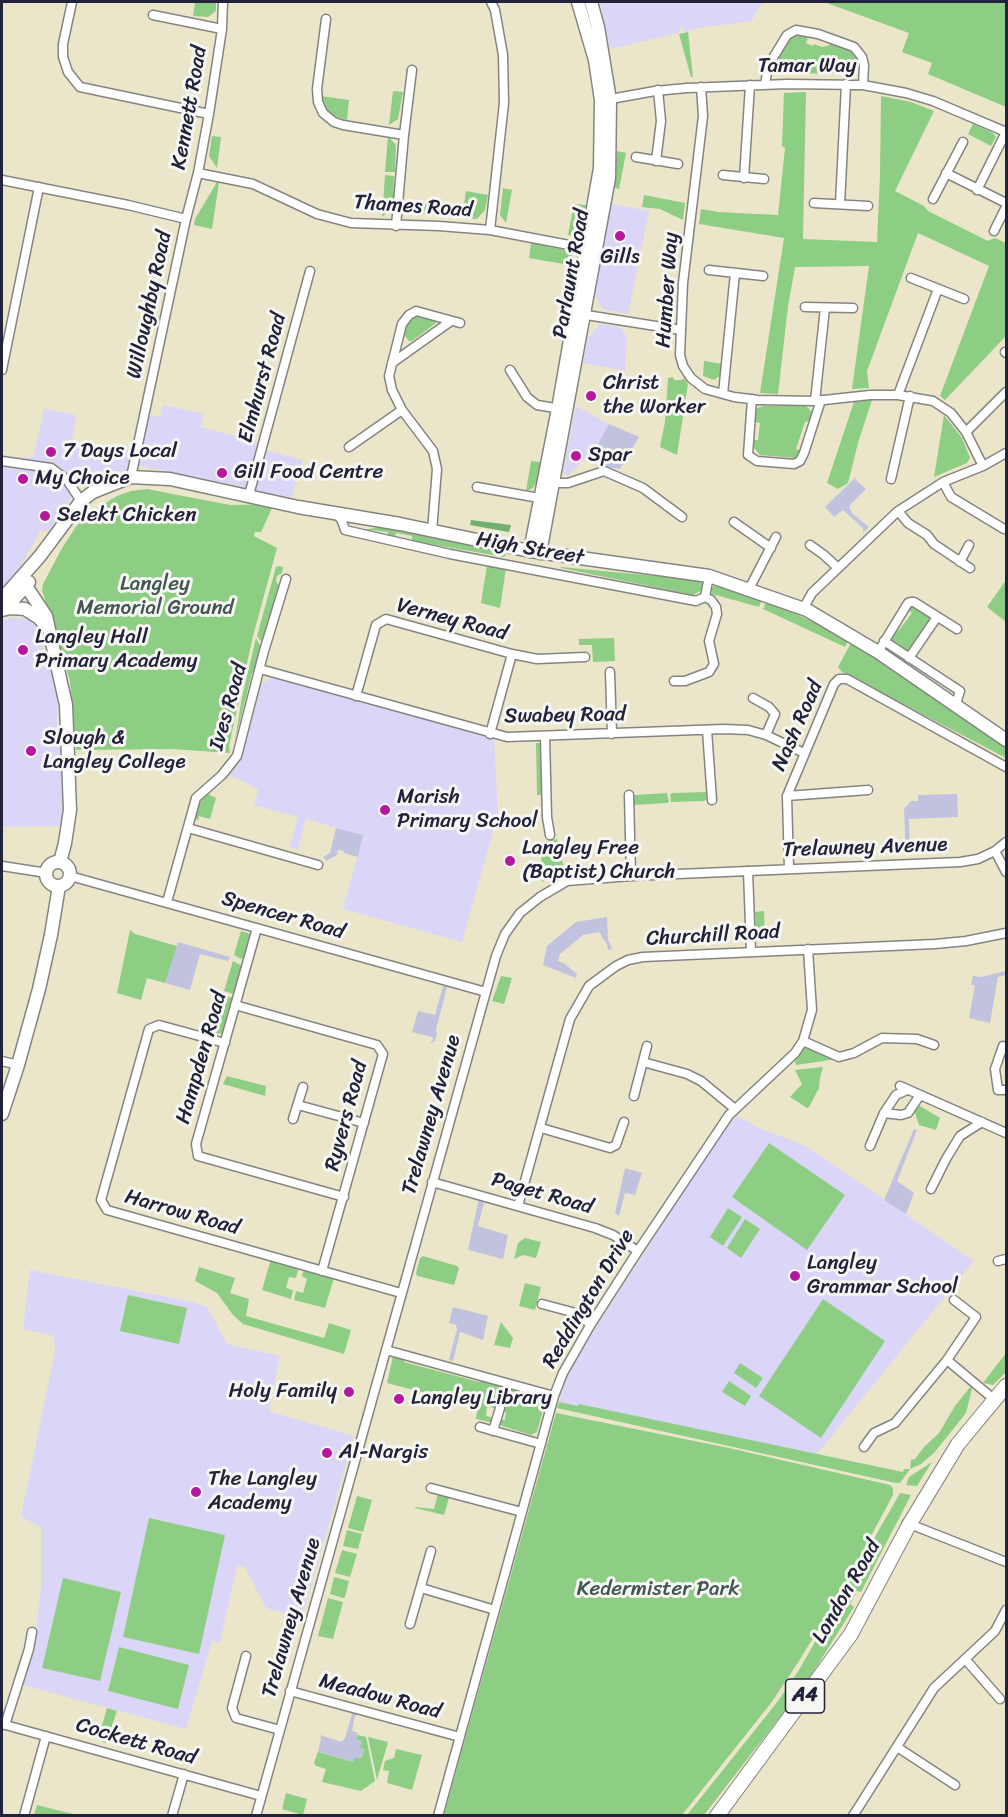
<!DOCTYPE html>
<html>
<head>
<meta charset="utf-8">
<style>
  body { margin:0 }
  #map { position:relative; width:1008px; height:1817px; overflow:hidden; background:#ebe6ca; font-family:Sriracha,sans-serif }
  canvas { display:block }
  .frame { position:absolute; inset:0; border:3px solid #22223b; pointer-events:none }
</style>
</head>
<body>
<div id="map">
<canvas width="1008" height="1817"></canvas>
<div class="frame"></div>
</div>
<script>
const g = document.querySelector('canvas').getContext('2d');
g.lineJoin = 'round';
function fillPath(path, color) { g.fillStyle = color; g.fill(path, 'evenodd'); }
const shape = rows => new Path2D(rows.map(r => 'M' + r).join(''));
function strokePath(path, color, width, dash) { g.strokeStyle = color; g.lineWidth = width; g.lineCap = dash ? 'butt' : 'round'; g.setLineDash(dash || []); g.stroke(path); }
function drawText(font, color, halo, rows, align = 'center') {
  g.font = font + ' Sriracha,sans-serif'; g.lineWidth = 6; g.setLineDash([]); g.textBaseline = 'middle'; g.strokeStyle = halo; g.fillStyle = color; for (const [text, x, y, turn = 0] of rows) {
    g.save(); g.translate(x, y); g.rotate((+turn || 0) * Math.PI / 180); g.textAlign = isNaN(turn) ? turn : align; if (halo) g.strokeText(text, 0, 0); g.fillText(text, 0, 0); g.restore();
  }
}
fillPath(shape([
  [600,2,763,2,751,21,699,28,684,32,683,28,679,29,679,33,610,49],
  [611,204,649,211,628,314,602,309,594,293],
  [600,324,620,327,627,337,625,371,583,363,588,338],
  [163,405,204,414,200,427,256,441,269,451,303,460,291,500,235,485,140,466,103,477,78,487,52,527,46,531,41,530,22,564,21,570,2,594,2,464,34,456,44,409,76,415,72,440,129,451,151,415,160,417],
  [576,406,609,424,595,448,568,476,563,472],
  [10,617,30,619,36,624,57,689,57,733,59,733,62,769,62,826,2,827,2,621],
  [275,676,494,737,498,814,462,942,343,909,363,836,306,819,298,848,299,850,288,847,290,846,298,817,254,805,258,790,244,781,228,776,239,760,261,684],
  [738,1116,759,1128,806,1146,974,1261,817,1454,559,1402,568,1372,576,1358,718,1139,735,1117],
  [30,1270,193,1302,207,1307,227,1344,280,1356,269,1411,354,1436,302,1618,266,1608,245,1567,237,1566,220,1643,212,1641,186,1729,23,1685,34,1648,41,1590,41,1528,21,1516,55,1352,54,1336,23,1329]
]), '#dbd6f7');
fillPath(shape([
  [609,424,639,437,620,469,600,466,586,458,596,447],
  [857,476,855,479,866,489,849,506,852,513,869,527,863,533,863,528,843,510,834,517,825,507],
  [957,794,958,817,909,819,910,852,906,853,904,809,911,801,918,801,918,795],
  [336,828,363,835,358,857,344,853,344,851,338,850,337,855,326,861,323,857,330,853],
  [607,917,608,940,612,948,608,950,607,944,599,932,583,935,560,954,558,961,565,964,577,974,576,978,543,965,547,946,576,922],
  [178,942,230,957,228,961,200,954,190,990,165,983],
  [1006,971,1006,975,998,977,990,1023,969,1018,975,985,971,985,973,976,981,977],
  [443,986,447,987,436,1029,437,1034,435,1041,430,1044,433,1039,432,1037,412,1032,418,1011,435,1015],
  [914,1129,917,1130,897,1181,914,1193,906,1214,884,1200],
  [625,1168,642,1173,635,1195,625,1193,619,1216,615,1213],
  [479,1198,485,1199,478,1226,508,1235,503,1259,468,1250],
  [453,1307,488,1316,483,1340,460,1332,453,1361,449,1360,457,1329,456,1325,449,1323],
  [351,1712,359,1713,355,1716,352,1731,358,1733,356,1739,362,1741,364,1748,362,1758,354,1762,318,1752,321,1739,320,1735,342,1742,345,1738,352,1714]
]), '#c1c2dd');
fillPath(shape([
  [195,2,216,2,216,11,208,17,193,16],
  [824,2,1006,2,1006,107,928,74,932,63,902,52,909,33],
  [688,32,693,77,691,77,679,34],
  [799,32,809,34,806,43,813,46,814,44,822,47,829,45,832,42,857,53,862,66,852,73,780,74,771,67,784,41],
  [393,91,403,92,398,119,389,125],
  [806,92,803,239,877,242,880,176,881,96,911,102,934,111,895,191,924,206,928,211,988,241,995,238,1006,243,1006,336,945,400,940,396,989,266,918,233,867,371,869,388,852,389,869,266,795,267,788,306,778,394,760,393,784,238,699,224,701,209,718,212,778,215,785,148,782,146,784,93],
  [321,96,349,100,347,120,331,115,322,102],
  [973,124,993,133,996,137,991,146,968,134],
  [212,136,221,137,217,168,209,156],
  [388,136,396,145,395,172,385,172],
  [617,151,626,153,619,189,613,187],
  [385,175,394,176,393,207,382,217],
  [217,182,219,183,212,229,194,225,195,219],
  [503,188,512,190,506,223,500,215],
  [466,191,488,195,485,210,477,219,462,218],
  [644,195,685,203,683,220,660,209,642,207],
  [406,200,441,206,439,216,409,211],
  [574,204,586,205,582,228,572,236,568,235],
  [531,243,564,250,572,255,575,266,529,258],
  [413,315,434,318,436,323,412,341,409,341,404,335,408,317],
  [704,361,722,364,721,375,714,380,703,376],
  [673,377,674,380,682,380,684,378,688,384,677,455,660,447,665,422,668,378],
  [872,400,858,443,848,483,838,489,827,483,854,402],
  [763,406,806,406,814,414,811,421,805,422,796,449,801,451,800,454,795,458,760,455,751,444,752,440,758,440,760,423,753,421,755,409],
  [944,415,962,438,970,458,967,463,934,477],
  [531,461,541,462,536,483,533,488,526,491],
  [147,489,230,505,274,504,261,532,255,532,254,536,277,548,253,636,229,746,230,753,172,749,76,750,70,681,42,590,43,584,61,550,75,528,87,514,117,496,131,491],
  [390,526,402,528,506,554,504,557,412,541,412,536,396,533,395,539,388,537,388,532,371,530,369,535,361,530],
  [487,565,506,568,500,608,481,603],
  [279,566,283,567,282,573,277,576,276,581,279,586,263,644,257,636,276,567],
  [561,567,697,580,703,584,702,590,693,595,561,568],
  [1006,580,1006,622,987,607],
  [718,584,762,599,759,607,712,594,711,588],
  [767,600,849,639,845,647,763,609],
  [920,605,932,617,908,651,894,641,892,643,890,640,895,627,899,630,912,613,908,610,912,606],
  [256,638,262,649,255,672,252,673,235,740,242,697],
  [614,638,615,661,593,662,592,645,579,645,579,639],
  [852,641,1006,745,1006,758,842,672,838,667],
  [536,743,540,743,542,795,537,795],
  [706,792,706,800,704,801,671,802,670,794,673,793],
  [206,793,216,798,210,819,199,816,198,821,195,817,199,805],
  [667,793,669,802,667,803,634,805,633,803,635,795],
  [557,839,565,873,542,882,541,842],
  [764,911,765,941,757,941,755,912],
  [130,930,135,934,177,946,165,983,147,978,141,1000,117,993],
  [241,931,251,934,245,956,241,959,234,955],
  [233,961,242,966,233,994,224,991],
  [501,976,512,978,504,1004,492,1001],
  [227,996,233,998,225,1030,223,1033,216,1034,215,1032,221,1001],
  [806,1045,837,1059,796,1065,795,1061],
  [823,1067,820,1078,819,1088,809,1107,807,1108,790,1097,802,1084,795,1070],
  [227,1076,266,1086,265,1096,223,1084],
  [920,1106,940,1118,936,1130,919,1125,915,1113,916,1108],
  [769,1143,845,1195,807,1250,732,1197],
  [728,1208,742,1217,723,1246,710,1237],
  [745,1219,760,1229,741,1258,727,1248],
  [525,1238,541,1242,536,1258,523,1255,514,1259,518,1243],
  [423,1256,457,1266,459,1268,454,1285,417,1276,416,1273,420,1258],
  [271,1259,299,1266,296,1278,289,1277,286,1288,293,1290,291,1299,262,1290],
  [199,1267,235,1278,230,1293,249,1299,246,1316,324,1338,329,1323,351,1330,344,1354,243,1324,233,1315,217,1293,195,1281],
  [304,1268,334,1278,325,1308,294,1300,296,1291,303,1293,307,1279,302,1276],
  [525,1283,541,1287,535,1310,519,1306],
  [128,1295,187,1308,179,1344,120,1331],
  [823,1299,885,1341,821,1438,759,1396],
  [501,1322,513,1338,510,1348,494,1345],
  [1006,1353,1006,1372,993,1385,983,1383],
  [396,1355,404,1358,404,1362,479,1382,482,1377,541,1393,546,1400,537,1432,531,1435,502,1426,499,1424,499,1419,505,1420,506,1412,487,1406,486,1416,494,1418,490,1422,476,1419,478,1407,387,1383,393,1356],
  [740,1363,763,1378,756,1388,734,1373],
  [729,1381,751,1396,745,1406,722,1392],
  [970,1387,972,1389,966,1413,934,1453,921,1464,910,1469,900,1483,896,1483,557,1408,559,1402,578,1406,579,1404,903,1472,904,1469,910,1469,911,1460,915,1459,924,1447,939,1433,955,1406],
  [556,1413,729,1448,890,1485,893,1488,893,1495,842,1590,799,1661,771,1703,682,1815,444,1815],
  [932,1462,917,1486,906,1485,909,1477],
  [451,1491,444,1515,415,1508,415,1507,434,1509,438,1494],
  [900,1493,911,1495,861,1592,857,1591,850,1604,854,1607,807,1682,704,1815,687,1815,778,1701,799,1670],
  [357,1496,372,1500,363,1532,348,1528],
  [149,1518,225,1535,199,1654,123,1637],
  [347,1530,362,1534,358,1549,343,1546],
  [342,1550,357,1554,350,1577,335,1573],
  [334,1577,349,1581,345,1597,343,1598,330,1594],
  [63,1578,121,1592,100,1681,42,1668],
  [328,1598,343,1602,333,1639,318,1636],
  [119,1647,189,1665,178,1709,108,1691],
  [107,1708,117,1711,106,1743,98,1740],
  [358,1735,366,1737,375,1781,361,1791,322,1782,326,1769,316,1766,314,1763,318,1752,353,1762,355,1758,362,1758,364,1749,360,1748,362,1741,356,1739],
  [368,1737,388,1742,377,1780],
  [396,1749,422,1755,412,1790,387,1783,389,1771,383,1770,385,1761,394,1758],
  [286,1793,307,1799,303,1815,282,1809],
  [37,1805,77,1815,34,1815]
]), '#8ecd84');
fillPath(shape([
  [471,520,511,525,509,532,470,525]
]), '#72b072');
const street = shape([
  [72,2,63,44,63,57,68,72,80,87,209,114],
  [153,15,222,29],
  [326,19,317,89,318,102,323,113,334,122,343,125,404,135],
  [765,85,768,66,787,35,796,30,818,34,854,47,862,57,864,65,863,85],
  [701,87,703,116,683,283,681,330,680,355,683,366,691,378,705,389,734,397,758,400,815,401,870,395,898,395,933,401,951,413,966,432,983,466],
  [605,100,655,91,687,88,787,84,863,85,906,93,933,101,1006,132],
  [636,157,678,164],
  [656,161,661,121,658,90],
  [198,173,253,184,317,214,351,223,439,226,490,230,590,249],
  [946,173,1006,203],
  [723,175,764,179],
  [744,178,750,85],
  [2,180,128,205,186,219,131,477],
  [977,190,1006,132],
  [933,199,963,142],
  [814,203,868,206],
  [840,204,846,84],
  [186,219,198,173,209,114,222,29,223,2],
  [396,226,404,135,412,70],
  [490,230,504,103,503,55,495,10,491,2],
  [994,231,1006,207],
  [709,270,763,276],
  [911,278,964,299],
  [805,307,853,308],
  [580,314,681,330],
  [1005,352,1006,353],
  [392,363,451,321],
  [2,370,39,187],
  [510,370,527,397,537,405,561,409],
  [723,394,735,273],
  [898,395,938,289],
  [752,399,748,455,757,461,794,464,800,461,804,453,821,400],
  [815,401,825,308],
  [966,432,1006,392],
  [349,447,402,410],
  [2,461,51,468,67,480,81,501],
  [891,479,910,396],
  [943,482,951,497,1004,529],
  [548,483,568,483,604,471,643,488,682,517],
  [477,487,545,499],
  [249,495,310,271],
  [898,511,908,523,927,535,934,544,970,568],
  [337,514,342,521,345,530,450,554,696,601,705,597,709,576],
  [734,522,771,548],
  [432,531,437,469,433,451,402,410,392,390,389,376,402,324,409,315,416,311,460,323],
  [810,545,824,555,838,568],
  [960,562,969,545],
  [749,589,776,537],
  [803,609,812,593,898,511,943,482,983,466,1006,453],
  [884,641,960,691,956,704],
  [878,652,908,603,910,602,914,602,957,629],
  [512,654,537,659,585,657],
  [909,658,937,617],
  [260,669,507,737,724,729,748,730,766,735,804,753],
  [610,672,612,734],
  [674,681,685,681,709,672,714,664,709,641,717,614,716,607,711,600,705,597],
  [356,696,376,625,386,619,433,632,512,654,490,734],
  [753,698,769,707,775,714,766,735],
  [707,730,712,800],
  [545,736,547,817,550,835],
  [629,795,631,876],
  [787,796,868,790],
  [188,828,318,865],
  [995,851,1006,872],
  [2,866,47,873],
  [789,869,787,796,834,684,839,679,847,679,1006,767],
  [748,871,751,951],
  [70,876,486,992],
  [167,902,196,798,222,775,237,756,264,651,286,579],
  [257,928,196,1144,198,1156,344,1197],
  [235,1005,377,1045,383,1054,322,1271],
  [803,1041,839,1057,854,1053,882,1038,917,1039,934,1045],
  [225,1043,159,1025,149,1029,101,1200,107,1210,401,1293],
  [1003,1046,995,1069,998,1090,1006,1090],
  [2,1061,18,1065],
  [643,1062,687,1074,701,1081,735,1109],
  [900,1086,1006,1133],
  [634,1096,647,1046],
  [298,1105,364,1123],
  [884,1113,901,1115,908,1113,920,1095],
  [293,1119,303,1087],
  [541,1128,610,1148,616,1145,624,1122],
  [870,1146,884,1113,896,1095,907,1090],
  [432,1182,595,1228,613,1235,638,1251],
  [931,1189,946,1159,960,1136,982,1122],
  [518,1206,570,1019,589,986,616,966,628,960,643,957,935,944,966,941,1006,933],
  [998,1261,1006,1259],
  [542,1304,572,1312,591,1324],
  [386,1350,554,1396],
  [947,1360,976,1317,954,1300],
  [480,1427,541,1444],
  [493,1431,500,1408],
  [864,1447,874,1433,895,1423,947,1360,996,1401],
  [431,1488,522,1512],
  [907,1523,1006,1562],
  [421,1588,495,1610],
  [410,1624,431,1551],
  [246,1656,232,1708,236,1718,280,1730],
  [966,1660,1000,1699],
  [290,1691,460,1737],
  [2,1724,261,1796],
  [5,1725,29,1649,32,1632],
  [897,1747,955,1785],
  [24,1816,46,1736],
  [172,1816,184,1774],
  [256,1816,496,956,505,934,520,913,540,897,567,881,631,876,960,862,978,859,995,851,1006,842],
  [438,1816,554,1396,563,1373,591,1324,638,1251,729,1115,795,1053,803,1041,812,1010,808,949],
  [853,1816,934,1688,995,1631,1006,1610]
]);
const secondary = shape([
  [530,551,558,409,600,168,601,100,595,60,578,2],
  [540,553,609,178,610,100,598,27,591,2],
  [15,585,26,586,46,616,66,705,70,810,65,843,60,862],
  [2,599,40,556,81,501,93,492,131,477,170,479,298,507,400,524,530,551,709,576,807,610,878,652,1006,740],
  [5,609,29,582],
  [2,610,11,608,25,609,39,618,47,627],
  '46 874a12 12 0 1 1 24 0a12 12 0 1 1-24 0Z',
  [2,1114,18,1065,39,989,51,935,59,886]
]);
const primary = shape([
  [717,1816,851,1634,909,1525,958,1444,1006,1386]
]);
strokePath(street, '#868482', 11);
strokePath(secondary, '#868482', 15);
strokePath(primary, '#868482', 16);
strokePath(street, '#fff', 8);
strokePath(secondary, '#fff', 12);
strokePath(primary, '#fff', 14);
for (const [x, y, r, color] of [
  [620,236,6,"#b5179e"],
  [591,396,6,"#b5179e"],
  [51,452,6,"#b5179e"],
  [576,456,6,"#b5179e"],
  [222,473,6,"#b5179e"],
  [23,479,6,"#b5179e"],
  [45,516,6,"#b5179e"],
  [23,650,6,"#b5179e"],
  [31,751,6,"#b5179e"],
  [385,810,6,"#b5179e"],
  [510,861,6,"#b5179e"],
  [795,1276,6,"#b5179e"],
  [349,1392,6,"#b5179e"],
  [399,1399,6,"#b5179e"],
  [327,1453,6,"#b5179e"],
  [196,1492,6,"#b5179e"]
]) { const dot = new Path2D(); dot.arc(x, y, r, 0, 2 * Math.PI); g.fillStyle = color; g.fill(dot); strokePath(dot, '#f6f6f2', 2); }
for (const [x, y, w] of [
  [805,1696,39]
]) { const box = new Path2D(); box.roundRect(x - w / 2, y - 17, w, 34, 4.5); g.fillStyle = '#f6f6f2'; g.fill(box); strokePath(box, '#22223b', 1.5); }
drawText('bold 20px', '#22223b', null, [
  ["A4",805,1696]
]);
drawText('21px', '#22223b', '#f6f6f2', [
  ["Tamar Way",807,67],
  ["Kennett Road",190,108,-80],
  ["Thames Road",413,207,4],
  ["Parlaunt Road",572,274,-80],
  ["Humber Way",668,290,-86],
  ["Willoughby Road",150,305,-78],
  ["Elmhurst Road",263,378,-75],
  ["High Street",530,549,10],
  ["Verney Road",452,620,15],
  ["Ives Road",229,707,-74],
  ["Swabey Road",565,716,-1],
  ["Nash Road",798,726,-66],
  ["Trelawney Avenue",865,848,-2],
  ["Spencer Road",283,916,16],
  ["Churchill Road",713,936,-3],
  ["Hampden Road",202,1058,-74],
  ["Trelawney Avenue",432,1115,-74],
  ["Ryvers Road",347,1116,-75],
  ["Paget Road",542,1194,16],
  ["Harrow Road",182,1213,16],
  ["Reddington Drive",589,1299,-59],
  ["London Road",847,1592,-60],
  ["Trelawney Avenue",292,1618,-74],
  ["Meadow Road",380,1697,15],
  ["Cockett Road",136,1742,16]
]);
drawText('21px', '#22223b', '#f6f6f2', [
  ["Gills",620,258,"center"],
  ["Christ",603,384],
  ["the Worker",603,408],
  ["7 Days Local",63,452],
  ["Spar",588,456],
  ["Gill Food Centre",234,473],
  ["My Choice",35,479],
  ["Selekt Chicken",57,516],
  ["Langley Hall",35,638],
  ["Primary Academy",35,662],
  ["Slough &",43,739],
  ["Langley College",43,763],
  ["Marish",397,798],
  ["Primary School",397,822],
  ["Langley Free",522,849],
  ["(Baptist) Church",522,873],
  ["Langley",807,1264],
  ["Grammar School",807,1288],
  ["Holy Family",337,1392,"right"],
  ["Langley Library",411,1399],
  ["Al-Nargis",339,1453],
  ["The Langley",208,1480],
  ["Academy",208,1504]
], 'left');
drawText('21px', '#425551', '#f6f6f2', [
  ["Langley",155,585],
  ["Memorial Ground",155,609],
  ["Kedermister Park",658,1590]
]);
</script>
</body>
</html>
